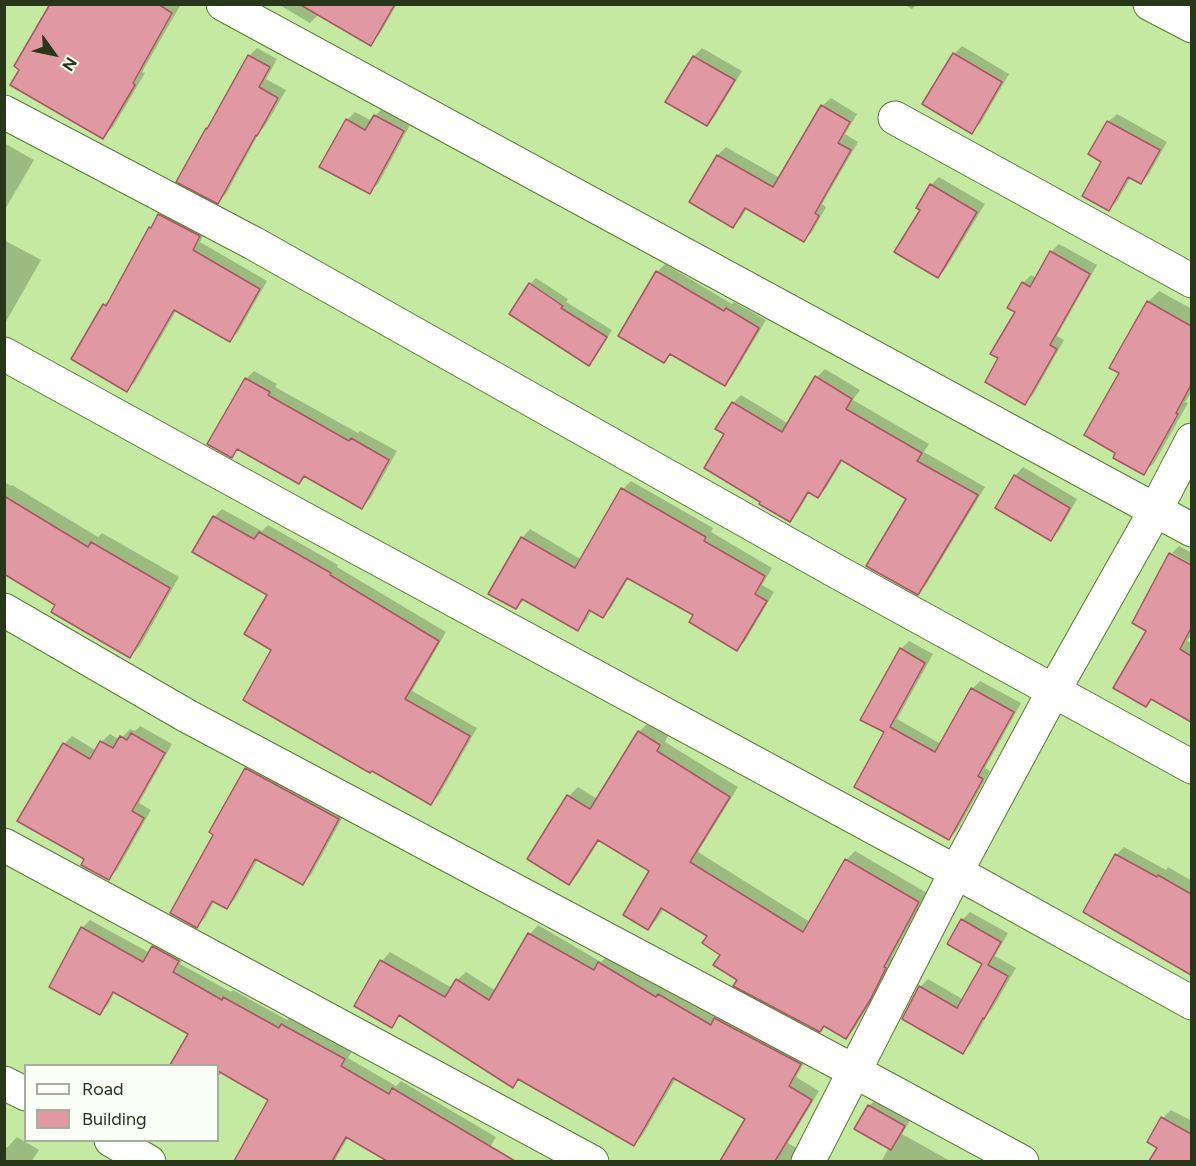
<!DOCTYPE html>
<html>
<head>
<meta charset="utf-8">
<style>
  body { margin:0 }
  #map { position:relative; width:1196px; height:1166px; overflow:hidden; background:#c4eaa1; font-family:Figtree,sans-serif }
  canvas { display:block }
  .frame { position:absolute; inset:0; border:6px solid #283619; pointer-events:none }
  .legend { position:absolute; left:24px; top:1064px; width:195px; height:78px; box-sizing:border-box; background:#fafef7; border:2px solid #a6ae9e; margin:0; padding:8px 10px; list-style:none; font-size:18px; color:#283619 }
  .legend li { display:flex; align-items:center; gap:12px; height:30px }
  .legend b { width:30px; border:2px solid #a6ae9e }
  .north { position:absolute; left:24px; top:24px; width:60px; height:60px; -webkit-text-stroke:4px #fafef7; paint-order:stroke; rotate:123deg; font-size:16px; font-weight:700; line-height:24px; text-align:center; color:#283619 }
  .north::after { content:''; display:block; margin:auto; width:21px; height:27px; background:#283619; clip-path:polygon(50% 0,100% 100%,50% 72%,0 100%) }
</style>
</head>
<body>
<div id="map">
<canvas width="1196" height="1166"></canvas>
<div class="frame"></div>
<ul class="legend">
<li><b style="height:8px;background:#fff"></b>Road</li>
<li><b style="height:16px;background:#e099a2"></b>Building</li>
</ul>
<div class="north">N</div>
</div>
<script>
const g = document.querySelector('canvas').getContext('2d');
g.lineJoin = 'round';
function fillPath(path, color) { g.fillStyle = color; g.fill(path, 'evenodd'); }
const shape = rows => new Path2D(rows.map(r => 'M' + r).join(''));
function strokePath(path, color, width, dash) { g.strokeStyle = color; g.lineWidth = width; g.lineCap = dash ? 'butt' : 'round'; g.setLineDash(dash || []); g.stroke(path); }
fillPath(shape([
  [48,4,181,4,142,72,145,73,113,127,102,137,21,69,50,7],
  [278,4,397,4,379,35,371,44,319,14,310,23],
  [904,4,917,4,912,9],
  [962,46,1009,74,980,124,971,132,954,54],
  [257,48,277,59,266,79,286,90,265,126,260,131,226,194,218,202,249,56],
  [702,48,742,71,715,116,707,124,667,101,694,56],
  [831,98,857,114,845,134,858,142,822,204,826,207,812,232,804,241,747,208,741,218,733,226,691,202,718,155,726,147,780,178,822,106],
  [383,108,411,123,378,184,369,192,347,120,355,112,372,121,375,116],
  [1117,114,1167,142,1149,174,1141,183,1131,177,1117,201,1109,209,1103,161,1108,122],
  [4,143,34,160,4,211],
  [939,177,985,204,946,268,938,277,922,209,931,185],
  [168,207,207,228,200,242,267,281,238,332,230,340,177,309,135,382,127,390,104,305,112,297,150,228,159,215],
  [4,240,41,260,4,325],
  [1059,244,1097,265,1057,336,1064,340,1033,395,1025,403,1000,358,1017,311,1023,283,1031,275,1036,278,1051,252],
  [665,264,732,304,734,302,766,320,732,377,724,384,671,354,664,362,620,335,657,272],
  [536,278,568,299,566,302,612,330,595,358,589,364,530,284],
  [1159,291,1192,309,1192,391,1185,402,1188,403,1154,463,1143,473,1121,373,1111,367,1148,302],
  [825,369,860,390,853,400,929,444,924,452,985,487,926,585,918,593,908,498,843,460,826,488,818,496,810,491,798,512,789,520,726,434,733,403,741,395,789,424,817,377],
  [254,371,277,384,275,387,358,433,360,431,397,451,370,499,361,507,306,475,299,482,239,448,232,456,246,379],
  [1023,467,1077,499,1059,531,1051,539,997,507,1015,476],
  [631,481,713,528,711,532,772,568,762,585,774,592,745,641,737,649,695,615,629,577,611,608,603,616,592,610,586,621,578,629,524,600,516,608,522,538,530,529,582,560,623,489],
  [4,482,11,486,12,485,98,537,102,533,179,577,140,646,130,656,57,604,4,572],
  [222,509,262,531,268,525,338,565,337,567,446,632,412,691,477,728,439,795,431,803,273,649,269,595,214,517],
  [1179,546,1192,553,1192,564,1172,553],
  [1171,554,1171,556,1192,567,1192,633,1187,641,1192,643,1192,720,1153,699,1146,706,1149,630,1134,622],
  [909,641,933,654,897,719,941,744,972,689,980,681,1021,703,985,768,990,771,957,830,949,839,886,732,901,649],
  [648,723,668,735,665,742,738,787,698,852,810,922,846,860,855,851,927,893,892,957,894,958,878,989,855,1028,846,1038,825,1025,820,1030,739,979,709,935,664,908,657,919,648,929,651,871,600,839,578,874,569,884,569,796,578,787,597,799,639,732],
  [140,726,172,744,139,803,151,810,117,870,109,878,86,858,64,744,72,736,97,751,101,742,110,734,120,740,130,729,135,731],
  [255,761,346,811,311,875,302,883,258,859,235,899,227,908,215,900,205,918,197,926,247,769],
  [1124,847,1166,870,1168,867,1192,881,1192,974,1085,912,1116,855],
  [970,912,1008,933,995,956,1016,968,992,1009,987,1015,971,1044,963,1052,920,987,928,979,964,1000,984,963,962,920],
  [90,920,150,953,153,947,161,939,186,952,180,964,231,992,233,990,287,1020,290,1016,352,1051,348,1058,396,1086,401,1081,496,1137,486,1154,499,1162,390,1162,348,1137,334,1162,236,1162,270,1099,222,1072,218,1077,218,1066,186,1066,175,1060,190,1033,115,991,108,1005,100,1013,82,928],
  [538,925,601,962,608,955,808,1056,796,1077,819,1091,788,1143,798,1149,799,1162,722,1162,747,1118,676,1078,642,1136,634,1144,520,1079,513,1086,401,1015,391,1026,356,1006,382,961,390,952,452,988,457,980,466,972,496,991,530,934],
  [878,1097,912,1117,902,1134,952,1162,881,1162,889,1147,856,1129,869,1106],
  [1171,1110,1192,1121,1192,1162,1151,1162,1159,1147,1163,1118],
  [17,1137,39,1150,31,1162,4,1162,4,1146,7,1148]
]), '#0003');
const building = shape([
  [50,4,158,4,172,13,133,83,135,85,103,139,10,85,19,70,14,66,50,4],
  [299,4,395,4,371,46,299,4],
  [953,53,1002,82,972,134,922,104,953,53],
  [248,55,270,67,259,87,278,98,257,136,256,135,218,204,176,182,206,128,207,129,248,55],
  [693,56,735,80,707,126,665,102,693,56],
  [821,105,850,122,838,143,851,150,815,213,819,216,804,242,745,208,733,228,689,202,717,155,773,187,821,105],
  [374,115,404,131,370,194,319,167,346,119,365,130,374,115],
  [1107,121,1160,150,1141,184,1128,177,1109,211,1082,196,1101,162,1088,154,1107,121],
  [930,184,977,212,938,278,894,252,920,210,916,208,930,184],
  [158,214,200,236,193,250,260,289,230,342,174,310,127,392,71,359,103,304,106,306,149,227,151,228,158,214],
  [1050,251,1090,274,1050,345,1057,349,1025,405,985,382,998,358,990,354,1015,312,1007,308,1022,282,1030,287,1050,251],
  [656,271,724,311,726,308,759,328,725,386,670,354,664,363,618,336,656,271],
  [529,283,563,306,561,308,607,337,589,366,509,314,529,283],
  [1147,301,1191,326,1191,385,1176,413,1178,414,1144,475,1113,458,1115,453,1084,435,1119,373,1109,368,1147,301],
  [815,376,852,399,846,409,922,453,917,461,978,495,918,595,866,566,906,499,841,460,818,498,808,492,790,522,759,504,760,502,704,468,724,434,715,429,732,402,782,432,815,376],
  [245,378,270,392,268,395,349,441,351,438,389,460,362,509,304,476,299,484,237,449,232,458,207,444,245,378],
  [1014,475,1070,508,1051,541,995,508,1014,475],
  [621,488,706,537,704,541,765,576,755,594,767,601,737,651,689,622,693,615,627,578,603,618,589,610,578,631,522,599,516,609,488,594,521,537,575,568,621,488],
  [4,496,88,547,91,542,170,588,130,658,51,612,55,605,4,574,4,496],
  [213,516,254,539,259,532,331,573,330,575,439,641,405,699,470,736,431,805,372,771,370,773,243,700,271,650,244,634,267,595,192,552,213,516],
  [1169,553,1191,565,1191,628,1180,649,1191,656,1191,722,1151,699,1146,707,1113,688,1146,631,1132,623,1169,553],
  [900,648,925,663,890,727,935,752,971,688,1014,712,978,776,983,779,949,840,854,787,884,732,860,720,900,648],
  [638,731,660,745,657,751,730,797,690,862,803,932,845,859,919,902,884,967,886,968,870,1000,846,1039,824,1026,820,1032,733,986,737,980,713,965,720,955,702,943,707,936,661,908,648,930,623,915,649,871,598,840,569,885,527,859,567,795,590,809,638,731],
  [131,733,165,753,132,811,144,818,109,880,81,865,84,859,17,821,63,743,90,759,100,741,113,748,120,736,127,740,131,733],
  [245,768,339,819,303,885,255,859,227,909,212,901,197,928,170,913,213,835,209,832,245,768],
  [1115,854,1157,877,1158,875,1191,894,1191,975,1083,912,1115,854],
  [961,919,1001,942,988,965,1008,976,984,1019,983,1018,963,1054,902,1019,919,986,957,1008,982,964,947,944,961,919],
  [81,927,143,962,152,946,179,961,173,972,222,1000,223,997,279,1028,281,1024,345,1059,341,1066,389,1094,392,1088,515,1161,387,1161,346,1137,332,1161,234,1161,268,1100,218,1071,218,1065,170,1065,188,1034,113,992,100,1015,49,987,81,927],
  [528,933,594,970,598,962,656,997,658,994,711,1025,714,1018,801,1064,789,1086,812,1100,775,1161,720,1161,745,1119,673,1078,634,1146,518,1079,513,1088,399,1015,392,1028,354,1006,380,960,445,997,456,979,489,1000,528,933],
  [868,1105,905,1126,891,1150,854,1129,868,1105],
  [1161,1117,1191,1134,1191,1161,1149,1161,1157,1148,1147,1142,1161,1117]
]);
fillPath(building, '#e099a2');
strokePath(building, '#a65764', 1.5);
const minor = shape([
  [223,4,1192,530],
  [1150,4,1192,26],
  [4,112,253,243,832,569,1192,767],
  [895,118,1192,281],
  [4,354,297,515,956,872,1192,1003],
  [4,610,187,716,854,1071,1022,1162],
  [4,845,592,1162],
  [4,1083,26,1094],
  [111,1140,149,1162],
  [808,1162,956,872,1053,692,1155,511,1192,440]
]);
strokePath(minor, '#5a7b36', 35);
strokePath(minor, '#fff', 33);
</script>
</body>
</html>
